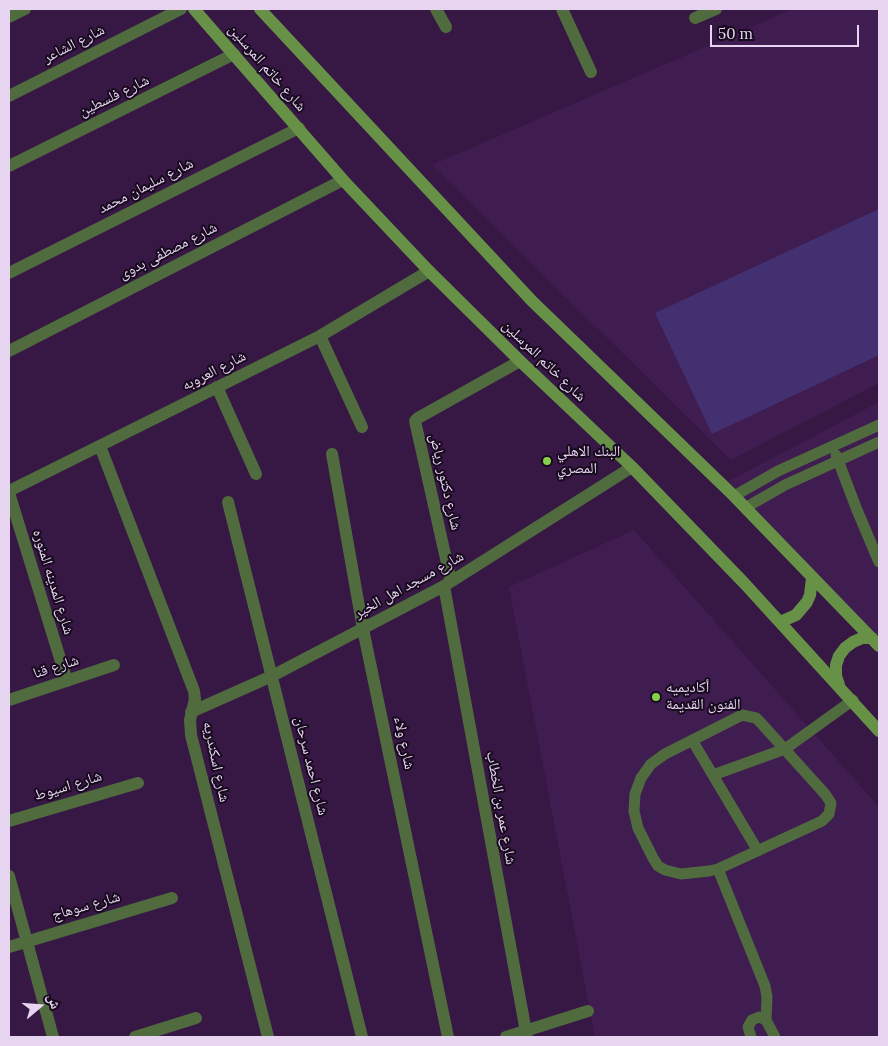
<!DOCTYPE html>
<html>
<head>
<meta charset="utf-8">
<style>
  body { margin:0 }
  #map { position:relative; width:888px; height:1046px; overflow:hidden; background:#371845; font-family:Lora,"Noto Naskh Arabic",serif }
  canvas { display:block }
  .frame { position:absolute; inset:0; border:10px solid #e6d4f0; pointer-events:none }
  .north { position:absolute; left:15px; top:981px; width:50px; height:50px; -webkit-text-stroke:4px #180a1e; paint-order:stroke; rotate:72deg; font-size:14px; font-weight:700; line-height:20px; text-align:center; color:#e6d4f0 }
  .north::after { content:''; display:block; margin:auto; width:18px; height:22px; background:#e6d4f0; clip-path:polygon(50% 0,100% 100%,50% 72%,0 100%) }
  .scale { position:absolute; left:710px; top:25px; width:149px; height:22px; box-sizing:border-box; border:2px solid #e6d4f0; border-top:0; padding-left:6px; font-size:15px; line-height:18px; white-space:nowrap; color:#e6d4f0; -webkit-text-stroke:4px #180a1e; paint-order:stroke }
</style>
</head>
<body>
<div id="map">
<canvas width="888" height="1046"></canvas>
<div class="frame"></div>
<div class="north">ش</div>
<div class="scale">50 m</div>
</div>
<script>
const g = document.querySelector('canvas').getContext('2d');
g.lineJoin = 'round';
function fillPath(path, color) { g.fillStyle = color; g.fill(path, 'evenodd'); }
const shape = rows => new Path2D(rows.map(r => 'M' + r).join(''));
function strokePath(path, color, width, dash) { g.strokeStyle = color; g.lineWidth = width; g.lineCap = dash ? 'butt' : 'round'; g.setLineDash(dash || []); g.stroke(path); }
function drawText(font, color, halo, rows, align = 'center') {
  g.font = font + ' Lora,"Noto Naskh Arabic",serif'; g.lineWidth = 4; g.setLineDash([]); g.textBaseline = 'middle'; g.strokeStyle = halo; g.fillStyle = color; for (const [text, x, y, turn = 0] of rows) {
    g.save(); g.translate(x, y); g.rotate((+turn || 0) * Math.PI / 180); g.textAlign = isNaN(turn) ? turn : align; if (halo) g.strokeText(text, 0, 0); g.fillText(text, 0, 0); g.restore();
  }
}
fillPath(shape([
  [793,9,879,9,879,383,731,460,432,165],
  [879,402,879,642,729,481],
  [634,530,879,807,879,1037,595,1037,509,587]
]), '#401d51');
fillPath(shape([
  [879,209,879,355,712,434,655,313]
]), '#433071');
strokePath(shape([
  [836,455,857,510,879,562],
  [734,496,778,471,879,425],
  [745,508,785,485,879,442],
  [742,715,756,718,761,723,825,794,831,803,829,814,822,821,718,869,709,871,681,874,665,870,658,866,653,858,638,828,634,811,635,794,641,778,651,764,665,754,742,715],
  [692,740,758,851],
  [713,775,785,749,853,700],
  [718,869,765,986,767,997,766,1020],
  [751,1037,748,1027,752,1020,759,1017,766,1020,775,1037]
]), '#506b3e', 11);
strokePath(shape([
  [436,9,446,27],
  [562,9,591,72],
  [9,17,25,9],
  [695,18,716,9],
  [9,96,181,9],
  [9,166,234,54],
  [9,273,299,128],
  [320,336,362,427],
  [9,351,343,180],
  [217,387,256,474],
  [100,446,194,691,195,699,190,720,191,735,268,1037],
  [332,454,363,629,448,1037],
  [9,491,320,336,429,271],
  [9,493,67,681],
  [228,502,362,1037],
  [451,581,415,421,418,418,520,361],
  [444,586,527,1037],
  [9,700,114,665],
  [191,712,272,676,444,586,632,467],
  [9,821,138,783],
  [9,876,53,1037],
  [9,947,172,898],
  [135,1037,196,1018],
  [506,1037,588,1011]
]), '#506b3e', 12);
strokePath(shape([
  [194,9,343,180,429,271,520,361,632,467,745,584,879,731],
  [260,9,532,301,734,496,879,646],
  [780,622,796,615,807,602,810,595,812,578],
  [839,685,836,676,836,665,839,656,845,648,853,642,862,638,872,638]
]), '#669147', 12);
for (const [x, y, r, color] of [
  [547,461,5,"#86cf4b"],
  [656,697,5,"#86cf4b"]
]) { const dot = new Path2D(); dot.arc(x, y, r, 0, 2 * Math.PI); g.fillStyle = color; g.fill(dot); strokePath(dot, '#180a1e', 2); }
drawText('15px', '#e6d4f0', '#180a1e', [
  ["شارع الشاعر",74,44,-27],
  ["شارع خاتم المرسلين",267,68,49],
  ["شارع فلسطين",114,96,-26],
  ["شارع سليمان محمد",146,186,-27],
  ["شارع مصطفى بدوى",168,251,-27],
  ["شارع خاتم المرسلين",544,361,44],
  ["شارع العروبه",214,371,-27],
  ["شارع دكتور رياض",445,482,77],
  ["شارع المدينه المنوره",53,582,73],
  ["شارع مسجد اهل الخير",409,585,-29],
  ["شارع قنا",56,667,-18],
  ["شارع ولاء",404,743,78],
  ["شارع اسكندريه",216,762,78],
  ["شارع احمد سرحان",311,766,76],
  ["شارع اسيوط",68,786,-17],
  ["شارع عمر بن الخطاب",501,808,80],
  ["شارع سوهاج",86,906,-16]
]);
drawText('15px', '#e6d4f0', '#180a1e', [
  ["البنك الاهلي",557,452],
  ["المصري",557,469],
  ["أكاديميه",666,688],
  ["الفنون القديمة",666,705]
], 'left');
</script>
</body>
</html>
